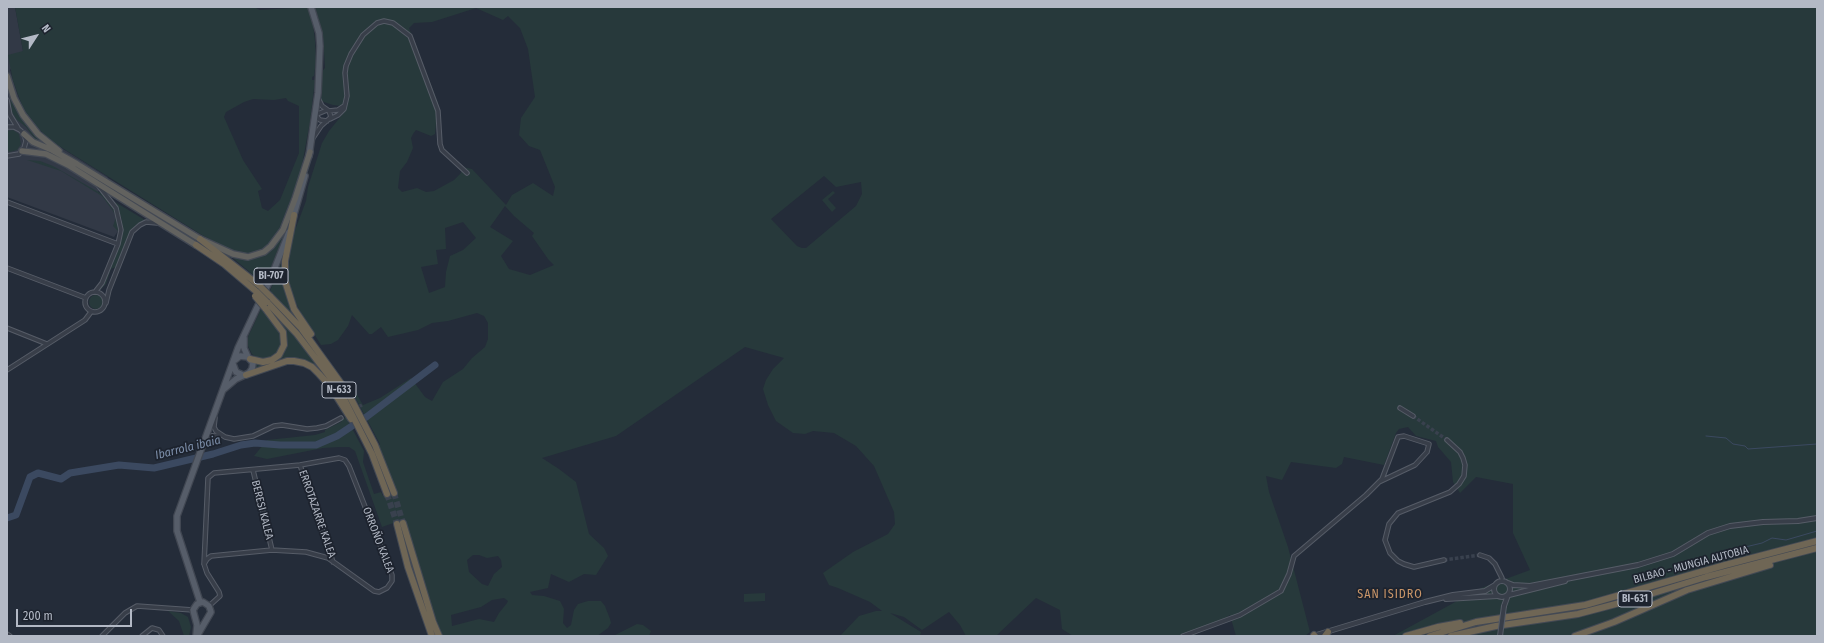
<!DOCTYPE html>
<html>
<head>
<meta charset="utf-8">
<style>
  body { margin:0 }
  #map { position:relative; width:1824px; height:643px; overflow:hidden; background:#242c39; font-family:"Fira Sans Condensed",sans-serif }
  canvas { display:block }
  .frame { position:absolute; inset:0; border:8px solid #b3b9c5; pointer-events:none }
  .north { position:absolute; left:16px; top:16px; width:40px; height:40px; -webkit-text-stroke:3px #1d232e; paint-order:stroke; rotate:54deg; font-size:11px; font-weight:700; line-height:16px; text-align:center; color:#b3b9c5 }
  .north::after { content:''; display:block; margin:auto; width:14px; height:18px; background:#b3b9c5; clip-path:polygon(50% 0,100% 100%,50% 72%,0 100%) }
  .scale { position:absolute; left:16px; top:609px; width:116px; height:18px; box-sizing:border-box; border:2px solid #b3b9c5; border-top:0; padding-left:5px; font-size:12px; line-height:14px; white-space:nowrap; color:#b3b9c5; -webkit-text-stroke:3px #1d232e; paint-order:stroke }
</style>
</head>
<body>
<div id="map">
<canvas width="1824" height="643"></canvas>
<div class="frame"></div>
<div class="north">N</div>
<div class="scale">200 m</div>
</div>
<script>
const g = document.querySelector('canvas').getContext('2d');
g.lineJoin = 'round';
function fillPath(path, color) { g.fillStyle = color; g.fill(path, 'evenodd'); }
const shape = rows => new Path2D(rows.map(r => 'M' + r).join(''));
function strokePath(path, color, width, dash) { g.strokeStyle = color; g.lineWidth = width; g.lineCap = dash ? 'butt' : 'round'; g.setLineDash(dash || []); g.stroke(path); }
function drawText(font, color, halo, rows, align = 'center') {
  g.font = font + ' "Fira Sans Condensed",sans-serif'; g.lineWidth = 3.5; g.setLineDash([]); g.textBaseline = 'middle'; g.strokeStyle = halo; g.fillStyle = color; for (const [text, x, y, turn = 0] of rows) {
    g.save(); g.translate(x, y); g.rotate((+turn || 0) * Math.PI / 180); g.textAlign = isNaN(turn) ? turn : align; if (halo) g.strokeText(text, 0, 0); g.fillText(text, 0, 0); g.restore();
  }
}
fillPath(shape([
  [7,7,15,7,23,51,10,70,17,93,23,108,42,133,63,149,108,177,98,192,104,197,115,212,119,223,118,231,114,237,7,197]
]), '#323946');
fillPath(shape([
  [15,7,254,7,260,10,308,7,313,24,315,41,316,62,314,76,312,77,312,80,315,80,310,122,300,176,276,237,262,251,243,255,234,252,202,235,51,141,37,127,23,108,13,81,8,55,23,51],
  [286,98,288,101,299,106,299,153,280,200,268,211,262,208,258,191,262,189,243,160,224,117,226,112,244,102,253,99,274,100],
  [315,7,1817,7,1817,636,1393,636,1481,588,1530,570,1513,533,1513,484,1476,477,1460,493,1453,482,1451,462,1438,447,1436,441,1416,436,1408,427,1399,429,1396,433,1384,465,1344,457,1342,464,1336,468,1291,462,1282,480,1266,476,1269,492,1288,547,1310,632,1305,636,1236,636,1230,615,1215,625,1196,633,1196,636,1073,636,1062,629,1060,610,1036,598,996,636,966,636,960,625,949,612,922,630,904,617,890,613,921,632,920,636,840,636,859,616,876,611,882,611,870,602,838,588,829,585,823,573,853,552,888,534,895,524,894,512,874,466,856,446,834,433,813,431,805,434,793,433,776,421,768,405,763,389,766,380,773,369,784,358,745,347,616,436,542,458,559,469,576,482,589,534,604,548,608,556,596,575,584,574,569,582,551,574,548,588,530,592,532,595,544,596,560,601,564,609,563,623,567,628,571,625,574,610,578,604,588,601,601,601,605,606,610,619,611,623,608,628,597,636,442,636,431,608,405,519,382,527,355,451,349,447,339,447,323,448,267,459,254,456,267,440,315,435,325,432,325,430,341,422,342,420,346,417,364,451,363,462,374,494,381,492,383,496,396,492,378,446,380,444,349,386,349,381,363,405,380,398,411,378,425,397,432,401,443,382,463,369,472,358,485,347,488,339,488,323,484,316,477,313,448,321,432,323,418,330,388,337,381,327,372,334,369,334,352,315,348,326,338,340,331,344,321,345,301,313,292,295,288,279,291,241,306,201,308,187,322,143,329,131,346,110,341,106,333,105,321,101,322,71,325,68,323,35],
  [476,8,503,20,508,16,520,28,528,49,535,97,521,118,519,135,529,146,540,150,555,187,553,196,533,183,512,195,506,205,472,169,462,167,461,173,454,180,434,191,426,192,417,188,402,192,398,188,400,171,407,162,413,148,411,138,413,134,416,130,431,136,435,134,438,103,409,28,414,23,432,22],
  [824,176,836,187,861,182,862,194,856,206,806,248,802,248,797,246,771,219],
  [505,206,514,216,534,233,532,236,548,259,554,265,530,275,509,269,501,256,513,241,490,227],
  [463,222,476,238,463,250,450,256,446,272,445,287,429,293,421,267,438,264,436,250,446,249,445,228],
  [473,555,479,555,487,558,498,556,501,560,502,567,494,574,488,586,482,584,469,572,467,560],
  [504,598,508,601,507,603,499,613,494,622,479,619,452,626,451,615,481,607,492,600],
  [10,97,26,125,42,143,34,138,26,127,17,120,12,112],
  [13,130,19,134,21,144,17,150,10,152,7,151,7,131],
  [27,160,40,161,53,166,102,194,111,204,115,212,119,223,118,231,113,226,116,217,113,211,102,196,61,171],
  [833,191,835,193,828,199,836,208,832,212,822,200],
  [115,202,145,220,136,225,129,234,116,267,111,269,106,284,100,290,99,289,106,279,122,235,122,220],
  [288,223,283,238,264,284,233,258,247,260,254,259,263,255,273,248],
  [285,253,282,282,291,308,302,324,270,291],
  '89 302a7 7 0 1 1 14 0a7 7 0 1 1-14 0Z',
  [261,309,277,327,282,342,281,349,274,356,263,360,257,358,252,354,247,344,247,339],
  [271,310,289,329,319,367,327,380,304,361,255,369,256,364,275,361,281,357,287,345,286,335,281,324],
  [765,593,765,601,744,602,744,594],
  [168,611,181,613,188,617,191,627,189,636,184,636,179,621],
  [637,624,643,625,651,631,649,636,613,636]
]), '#27393b');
strokePath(shape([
  [1706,436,1726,438,1733,444,1745,446,1748,449,1817,444],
  [1741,548,1762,543,1772,538,1786,540,1817,531]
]), '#3b4960', 1);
strokePath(shape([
  [365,418,435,365],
  [7,518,16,515,30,477,38,473,61,479,70,473,119,465,154,468,213,454,241,445,255,443,280,445,316,445,337,436,352,426]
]), '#3b4960', 7);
strokePath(shape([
  [355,409,362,405],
  [1413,416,1447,440],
  [1444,560,1480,555]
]), '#39414e', 3.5, [3.5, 2]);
strokePath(shape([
  [394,493,403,523],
  [387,494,397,524]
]), '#39414e', 6, [6, 3]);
const minor = shape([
  [7,100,10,115,18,128],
  [329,111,338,110,344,106],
  [330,119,338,115,344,109,347,96,345,73,346,66,351,54,363,35,377,23,384,21,393,23,410,36,438,111,440,144,442,150,467,173],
  [327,121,320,120,315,115,327,110],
  [7,127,14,127,20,130,24,134,26,141,24,148,19,154,7,156],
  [313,138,321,126,331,117,329,111,322,106,318,98],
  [7,202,118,244],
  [7,268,86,298],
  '85 302a10 10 0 1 1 20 0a10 10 0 1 1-20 0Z',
  [95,292,102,283,118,244,121,230,116,208,98,185],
  [106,303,109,290,132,232,140,225,146,222,157,223],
  [7,328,47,344],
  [7,370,85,320,91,312],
  [1400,408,1413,416],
  [215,418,214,427,216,431,225,437,234,439,253,436,274,426,282,425,307,429,317,428,326,426,341,418],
  [205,444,210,436,219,435],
  [300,465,333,562],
  [253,470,272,550],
  [1480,555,1489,558,1495,564,1502,578],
  [1444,560,1414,567,1404,564,1398,561,1390,553,1385,540,1389,524,1398,513,1450,492,1459,484,1464,476,1465,465,1463,458,1460,452,1447,440],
  [204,564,207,559,211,556,272,550,306,552,328,558,374,591,379,592,387,588,392,581,392,575,349,466,345,460,339,458,300,465,214,473,208,478,204,564,207,573,219,592,220,596,209,606],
  [7,634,10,636],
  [102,636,125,613,137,606,193,610],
  [142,636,152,628,159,630,163,636],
  [1183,636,1240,615,1281,591,1289,574,1294,556,1366,495,1382,479,1398,437,1404,436,1429,444,1427,452,1415,465,1379,482]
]);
const tertiary = shape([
  '1494 589a8 8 0 1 1 16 0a8 8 0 1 1-16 0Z',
  [1508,583,1513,585,1530,586,1638,565,1673,554,1708,533,1730,526,1763,522,1798,521,1817,518],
  [1509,595,1565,581],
  [1446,599,1497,596],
  [1504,606,1508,595],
  [1313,636,1425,602,1453,595,1485,591,1495,585]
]);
const primary = shape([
  [309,156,318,93,320,46,319,33,311,7],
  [293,218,305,176],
  [244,338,244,348,248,357],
  [233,364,236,372,243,375],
  [223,390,236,379,249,373,252,369,253,363,248,357,240,356,235,360],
  [200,602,177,531,177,516,238,348,270,280,289,232],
  [196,636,197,625,193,610,197,604,203,602,209,606,211,612,197,636]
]);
const trunk = shape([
  [7,76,14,98,23,115,38,134,59,151],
  [24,134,33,142,52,150,77,164,200,239,233,254,248,257,264,252,271,246,283,230,295,199,310,152],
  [22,151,46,154,68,165,196,245]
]);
const motorway = shape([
  [294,215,285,261,285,281,294,309,311,334],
  [200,239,260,286],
  [196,245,224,264,257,292],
  [270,296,301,328,348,393,375,445,394,493],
  [267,302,297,334,339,389,372,454,387,494],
  [250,359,263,362,272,360,279,355,284,345,283,332,265,308],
  [246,375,287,361,294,361,304,363,312,367,319,374,330,386,351,419],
  [403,523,433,622,439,636],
  [397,524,408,567,432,636],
  [1314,635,1315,636],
  [1325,636,1328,632],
  [1406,636,1438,627,1460,623],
  [1430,636,1476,622,1585,605,1725,565,1817,541],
  [1451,636,1496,626,1578,614,1631,600,1706,577,1817,548],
  [1575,636,1614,622,1687,590,1770,565]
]);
strokePath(minor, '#565c67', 5.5);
strokePath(tertiary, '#565c67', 6);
strokePath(primary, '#414752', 8);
strokePath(trunk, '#434954', 8);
strokePath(motorway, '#434954', 8);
strokePath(minor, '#383e49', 3.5);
strokePath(tertiary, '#383e49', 4);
strokePath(primary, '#565d69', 5.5);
strokePath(trunk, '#62625f', 5.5);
strokePath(motorway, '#6f6655', 6);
const tertiaryBridge = shape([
  [1500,636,1504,606]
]);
const motorwayBridge = shape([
  [260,286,270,296],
  [257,292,267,302],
  [255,296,265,308]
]);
strokePath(tertiaryBridge, '#565c67', 6, []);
strokePath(motorwayBridge, '#434954', 8, []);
strokePath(tertiaryBridge, '#383e49', 4);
strokePath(motorwayBridge, '#6f6655', 6);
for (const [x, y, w] of [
  [271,276,34],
  [339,390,34],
  [1635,599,34]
]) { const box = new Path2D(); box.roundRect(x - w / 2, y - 8, w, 16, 3); g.fillStyle = '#1d232e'; g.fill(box); strokePath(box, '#b3b9c5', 1); }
drawText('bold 10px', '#b3b9c5', null, [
  ["BI-707",271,276],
  ["N-633",339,390],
  ["BI-631",1635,599]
]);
drawText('11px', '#b3b9c5', '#1d232e', [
  ["BERESI KALEA",262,510,76],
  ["ERROTAZARRE KALEA",317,514,71],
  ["ORROÑO KALEA",378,540,69],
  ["BILBAO - MUNGIA AUTOBIA",1691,565,-15]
]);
drawText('italic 12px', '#7d8faa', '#1d232e', [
  ["Ibarrola ibaia",188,448,-14]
]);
g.letterSpacing = '1px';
drawText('12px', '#ca9669', '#1d232e', [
  ["SAN ISIDRO",1390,595]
]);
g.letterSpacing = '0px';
</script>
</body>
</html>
